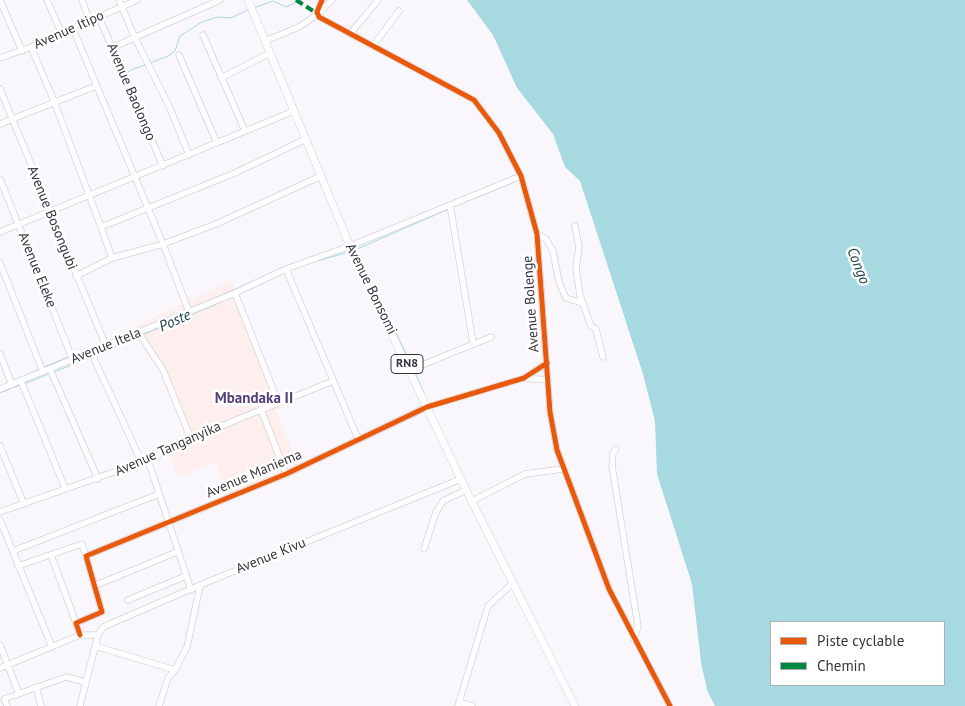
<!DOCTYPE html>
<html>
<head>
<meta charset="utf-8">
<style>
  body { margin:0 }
  #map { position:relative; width:965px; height:706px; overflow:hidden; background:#faf7fc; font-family:"PT Sans",sans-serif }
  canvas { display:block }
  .legend { position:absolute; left:770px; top:621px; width:175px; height:65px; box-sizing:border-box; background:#fff; border:1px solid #afadb1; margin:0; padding:6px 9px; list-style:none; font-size:15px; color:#38333b }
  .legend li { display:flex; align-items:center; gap:10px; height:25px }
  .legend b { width:25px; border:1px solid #afadb1 }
</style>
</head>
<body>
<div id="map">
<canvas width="965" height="706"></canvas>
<ul class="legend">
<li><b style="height:6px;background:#e8590c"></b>Piste cyclable</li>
<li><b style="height:6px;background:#00873e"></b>Chemin</li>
</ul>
</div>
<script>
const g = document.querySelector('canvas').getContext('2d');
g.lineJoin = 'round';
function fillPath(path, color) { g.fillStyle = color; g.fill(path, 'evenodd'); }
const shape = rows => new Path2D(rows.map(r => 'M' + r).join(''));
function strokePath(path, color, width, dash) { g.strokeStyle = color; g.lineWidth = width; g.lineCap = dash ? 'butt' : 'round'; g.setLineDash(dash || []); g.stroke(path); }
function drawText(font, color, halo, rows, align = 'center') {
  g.font = font + ' "PT Sans",sans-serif'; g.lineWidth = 5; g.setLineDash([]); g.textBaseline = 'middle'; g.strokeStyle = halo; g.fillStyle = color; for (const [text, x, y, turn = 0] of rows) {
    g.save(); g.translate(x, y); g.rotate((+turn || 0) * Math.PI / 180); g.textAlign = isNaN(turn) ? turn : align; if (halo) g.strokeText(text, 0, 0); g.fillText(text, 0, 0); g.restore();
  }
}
fillPath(shape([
  [232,280,282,409,276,411,302,472,230,499,215,462,178,478,168,449,189,437,162,370,136,326]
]), '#fcefee');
fillPath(shape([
  [467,0,965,0,965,706,715,706,707,690,701,662,692,584,657,474,655,421,643,374,580,181,565,167,553,134,517,88,493,35],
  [771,622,944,622,944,685,771,685]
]), '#a6d9e0');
strokePath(shape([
  [254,8,273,1,286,7,302,0],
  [275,56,348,233],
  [150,63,168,56,175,51,180,36,202,22,218,17,231,18,250,9],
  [127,73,133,69,146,65],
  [504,180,515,175],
  [453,207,517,181],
  [355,248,412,366],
  [357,249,449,209],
  [317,261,349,252],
  [211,300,292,264],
  [142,335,219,303],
  [107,342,136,330],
  [74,355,103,343],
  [96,355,138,337],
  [44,367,68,357],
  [54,372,90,358],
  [415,372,429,405],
  [12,381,38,370],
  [24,384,51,373],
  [0,393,20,385]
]), '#a6d9e0', 1);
const minor = shape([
  [0,0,22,51],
  [47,0,62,34],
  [82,0,90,22],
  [119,0,134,36,170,108,189,155],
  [322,0,317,12,319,17,474,100,499,133,521,176,537,234,550,412,557,450,609,589,670,706],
  [99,17,163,166],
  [73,29,163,244,189,312],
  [350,34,378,0],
  [203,35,245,131],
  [265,41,299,27,318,14,332,0],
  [373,46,399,11],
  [31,47,54,101,101,227],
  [111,48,220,0],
  [179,55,217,143],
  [0,58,31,47,137,0],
  [221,78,270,53],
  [0,89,106,346],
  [0,124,96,86],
  [0,179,73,360],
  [450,205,473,343],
  [575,226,579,247,576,269,580,295,591,326,596,329,603,357],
  [0,232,294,111],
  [537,234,546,239,553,251,559,282,566,298,582,303],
  [112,258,101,227,235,173,306,139],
  [0,263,43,372],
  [286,269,358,439],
  [76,276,112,258,163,244,216,224,321,176],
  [235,293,278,402],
  [138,332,163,370,191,439],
  [91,352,142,463],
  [0,354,12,385],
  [50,369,98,479],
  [410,370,491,337],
  [524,378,548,380],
  [21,381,65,488],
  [0,389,235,293,286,269,350,246,521,176],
  [261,409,286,474],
  [0,446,24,504],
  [616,449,613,453,612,466,638,626,634,639],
  [148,460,191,590],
  [472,501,525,474,563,469],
  [0,512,148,460,209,431,333,381],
  [0,520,52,647],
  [424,549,436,512,443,501,466,490],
  [13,551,159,494],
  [51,555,76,623],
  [18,566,82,544,86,556],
  [94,586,177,552],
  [128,600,186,576],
  [80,635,76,623,102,612,86,556,286,474,427,407,524,378,547,363],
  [0,645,19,694],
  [95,646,175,670],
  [0,668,80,635,98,635],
  [36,687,41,706],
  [459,702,472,706],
  [7,706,4,699,66,677,86,682],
  [80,706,98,635,103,627,205,583,461,479],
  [159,706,168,678,175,670,187,647,200,586],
  [458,706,488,606,513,583]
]);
const major = shape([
  [248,0,350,246,466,490,575,706]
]);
strokePath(minor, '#d5d2d8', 7);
strokePath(major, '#d5d2d8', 8);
strokePath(minor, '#fefeff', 5.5);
strokePath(major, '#fefeff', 7);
strokePath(shape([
  [296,0,318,14]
]), '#00873e', 4, [8, 4]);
strokePath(shape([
  [322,0,317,12,319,17,474,100,499,133,521,176,537,234,550,412,557,450,609,589,670,706],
  [80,635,76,623,102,612,86,556,286,474,427,407,524,378,547,363]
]), '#e8590c', 5);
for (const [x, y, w] of [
  [407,364,32]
]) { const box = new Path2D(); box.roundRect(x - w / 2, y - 9.5, w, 19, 4); g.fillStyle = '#fff'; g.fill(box); strokePath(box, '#38333b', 1); }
drawText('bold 12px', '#38333b', null, [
  ["RN8",407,364]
]);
drawText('14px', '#38333b', '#fff', [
  ["Avenue Itipo",69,30,-24],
  ["Avenue Baolongo",131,92,67],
  ["Avenue Bosongubi",52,218,68],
  ["Avenue Eleke",37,270,68],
  ["Avenue Bonsomi",371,289,64],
  ["Avenue Bolenge",531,304,-94],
  ["Avenue Itela",106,346,-22],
  ["Avenue Tanganyika",168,449,-24],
  ["Avenue Maniema",254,474,-23],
  ["Avenue Kivu",271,556,-22]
]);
drawText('italic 15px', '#1d4145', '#fff', [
  ["Congo",858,266,68],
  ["Poste",175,321,-24]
]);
drawText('bold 15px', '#543e7b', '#fff', [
  ["Mbandaka II",254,399]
]);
</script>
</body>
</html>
